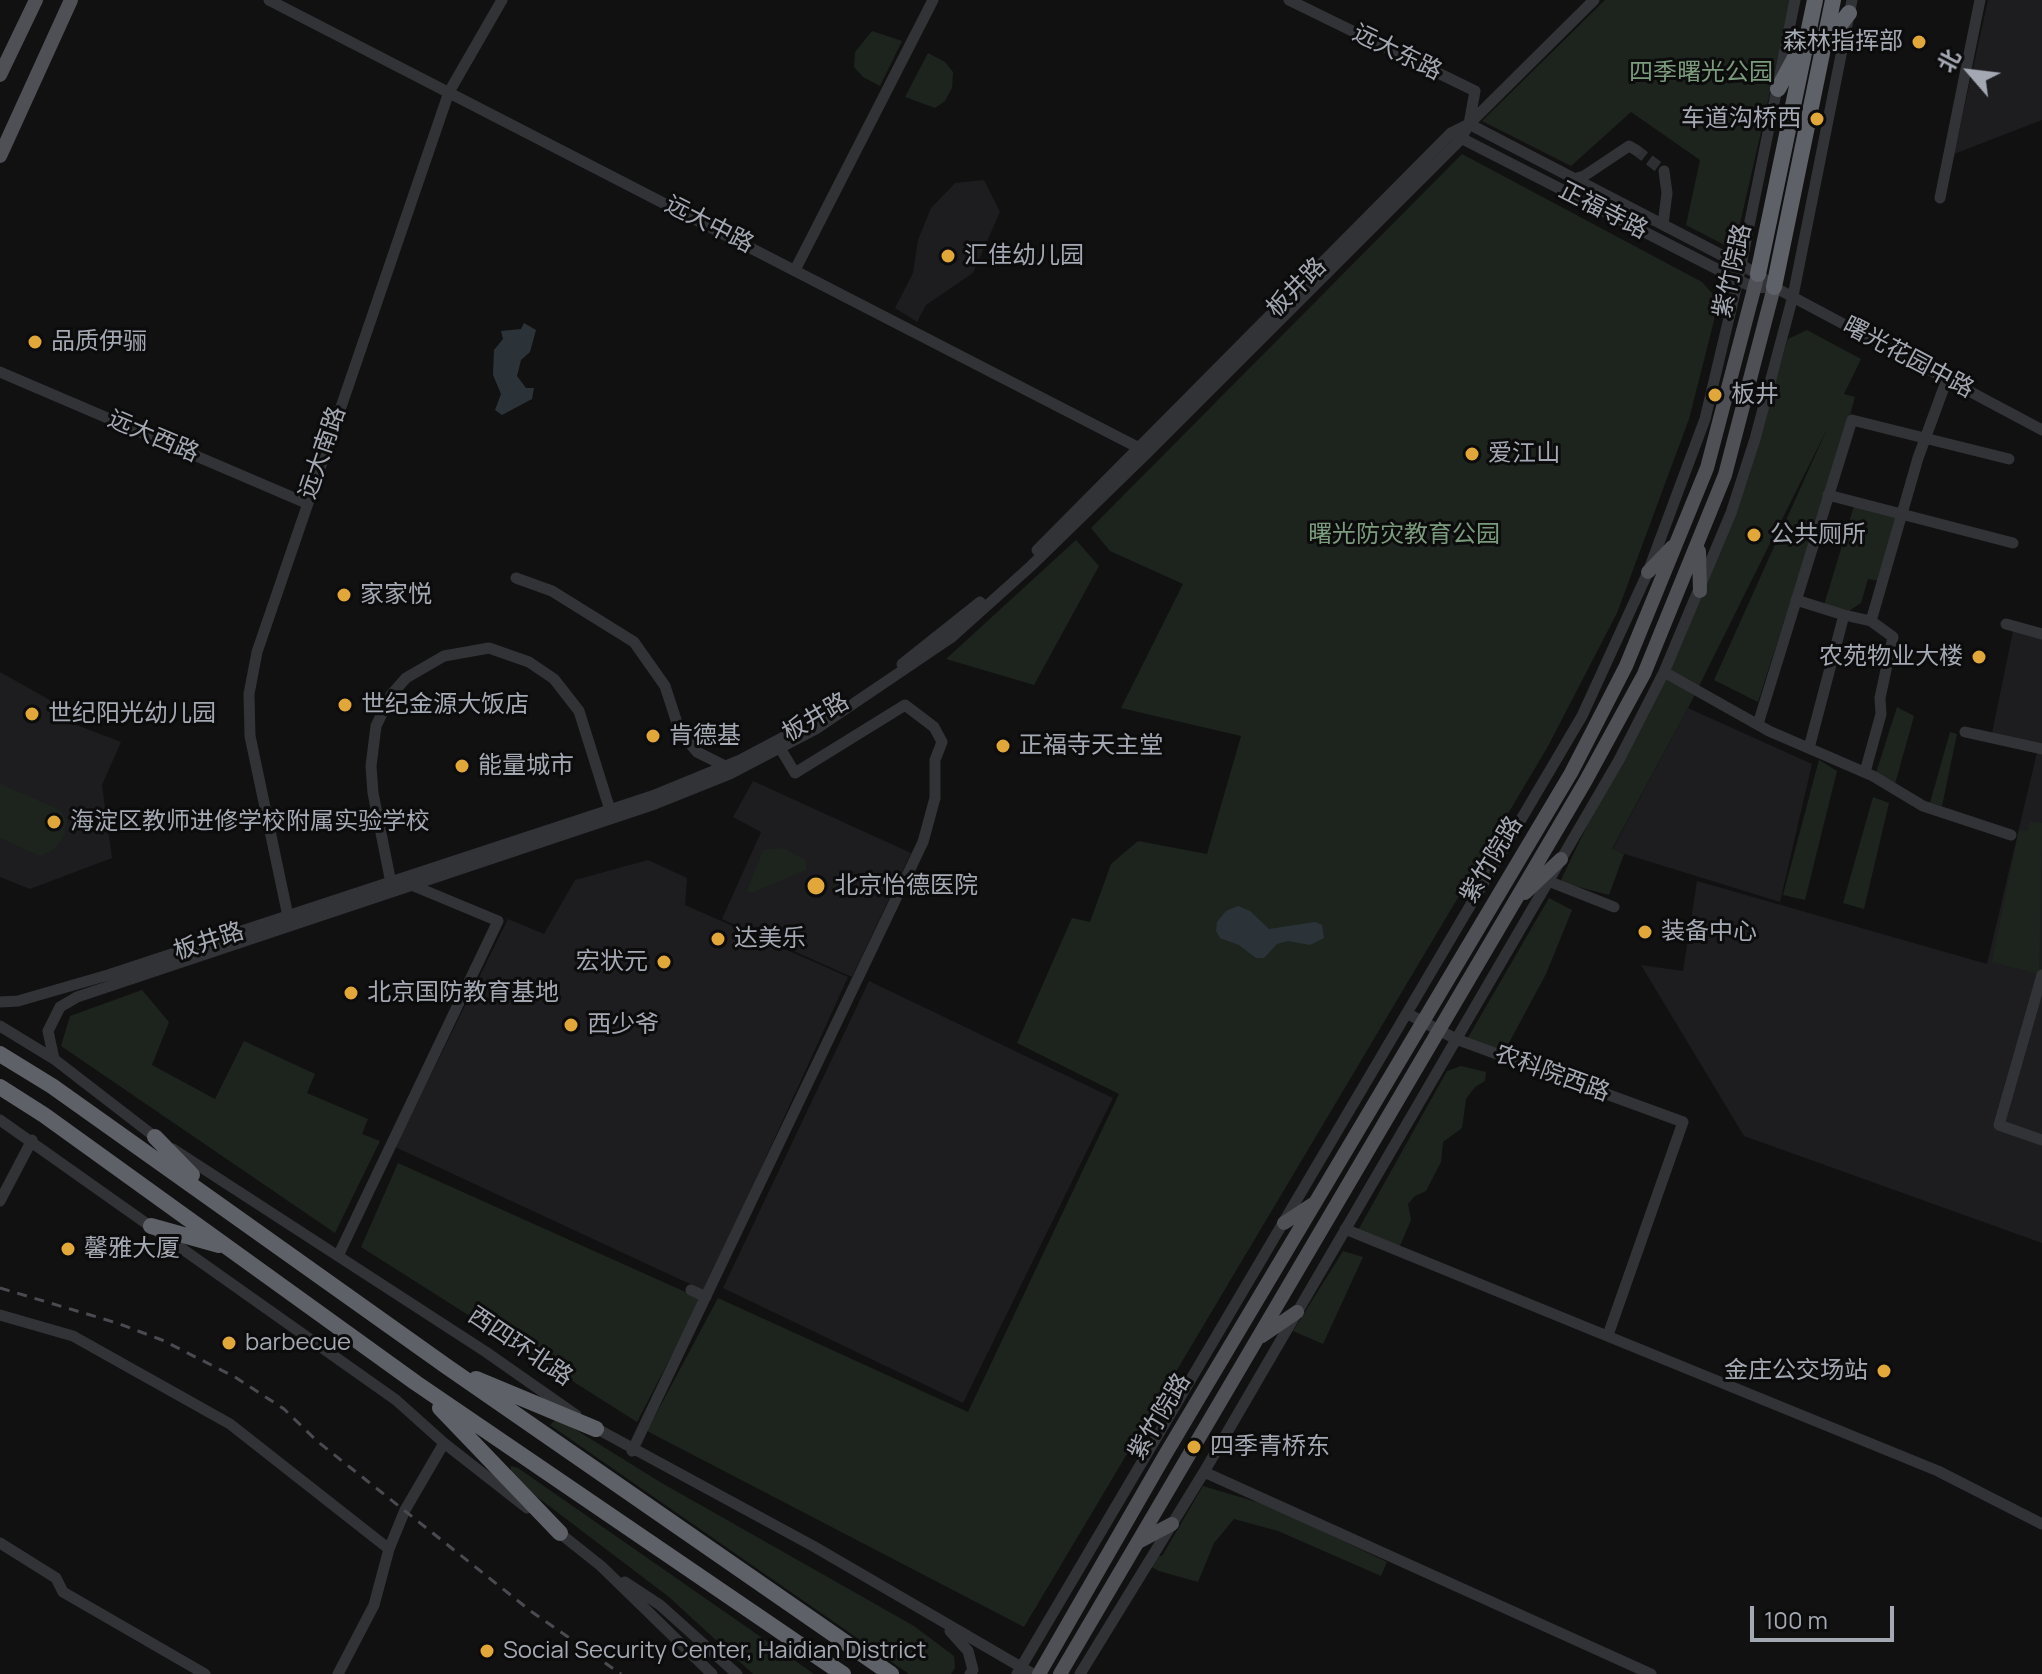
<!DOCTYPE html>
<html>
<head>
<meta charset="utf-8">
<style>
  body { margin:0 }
  #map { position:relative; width:2042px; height:1674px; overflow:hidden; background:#111112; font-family:Manrope,"Noto Sans SC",sans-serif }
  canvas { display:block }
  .north { position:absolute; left:1930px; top:32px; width:80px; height:80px; -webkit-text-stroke:6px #0c0c0d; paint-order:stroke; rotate:298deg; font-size:22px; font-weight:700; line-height:32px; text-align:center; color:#a3a8b2 }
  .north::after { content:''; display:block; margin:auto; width:28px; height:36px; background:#a3a8b2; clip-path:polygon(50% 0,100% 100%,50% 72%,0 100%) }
  .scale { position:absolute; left:1750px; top:1606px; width:144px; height:36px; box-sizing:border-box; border:4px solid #a3a8b2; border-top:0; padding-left:10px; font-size:24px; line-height:28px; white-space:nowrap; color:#a3a8b2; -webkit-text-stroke:6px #0c0c0d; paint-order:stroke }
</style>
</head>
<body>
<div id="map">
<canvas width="2042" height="1674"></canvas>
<div class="north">北</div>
<div class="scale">100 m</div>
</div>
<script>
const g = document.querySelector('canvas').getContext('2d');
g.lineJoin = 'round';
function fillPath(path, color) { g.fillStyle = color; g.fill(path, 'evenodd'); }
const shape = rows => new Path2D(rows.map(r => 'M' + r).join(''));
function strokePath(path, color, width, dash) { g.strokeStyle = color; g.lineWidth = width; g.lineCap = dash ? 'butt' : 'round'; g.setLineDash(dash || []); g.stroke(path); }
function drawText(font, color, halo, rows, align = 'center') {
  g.font = font + ' Manrope,"Noto Sans SC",sans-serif'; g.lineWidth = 6; g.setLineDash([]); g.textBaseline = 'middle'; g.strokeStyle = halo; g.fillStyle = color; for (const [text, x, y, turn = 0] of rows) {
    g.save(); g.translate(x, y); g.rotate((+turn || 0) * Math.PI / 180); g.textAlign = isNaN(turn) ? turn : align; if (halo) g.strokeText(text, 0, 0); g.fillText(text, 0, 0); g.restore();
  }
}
fillPath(shape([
  [1988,0,2042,0,2042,120,1954,154],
  [984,180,1000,212,973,273,926,305,917,322,895,308,913,273,918,240,931,208,955,183],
  [2014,626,2042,630,2042,1243,1744,1136,1641,965,1683,971,1697,881,1987,964,2038,748,1991,738],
  [0,672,66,709,61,719,121,742,102,785,112,858,30,889,0,877],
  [1688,708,1812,764,1780,902,1612,850],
  [753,781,911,853,852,977,722,919,761,832,733,817],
  [648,860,687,878,685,905,848,977,705,1291,395,1147,508,919,544,934,575,880],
  [869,981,1113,1098,963,1403,723,1288]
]), '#1d1d1f');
fillPath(shape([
  [1605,0,1791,0,1734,250,1686,225,1700,160,1631,112,1571,166,1482,121],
  [872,31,902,41,880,86,863,77,854,67,855,52],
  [928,53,945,62,953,72,952,88,945,101,935,108,905,97],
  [1462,154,1702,282,1719,301,1689,419,1617,613,1547,748,1024,1627,647,1431,718,1298,968,1412,1119,1094,1017,1043,1072,918,1090,922,1111,864,1138,841,1207,854,1241,736,1121,708,1183,584,1110,551,1091,528],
  [1807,330,1861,359,1844,394,1855,397,1844,436,1758,702,1714,680,1828,427,1688,708,1612,849,1624,854,1609,895,1560,882,1733,522,1788,339],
  [1854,506,1898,517,1880,581,1868,579,1861,603,1849,611,1824,605],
  [1076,540,1099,566,1034,685,946,659],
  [1897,707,1914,716,1895,784,1875,776],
  [1950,732,1957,734,1942,806,1930,803],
  [1819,760,1837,771,1805,900,1783,895],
  [0,784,60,810,67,822,63,837,54,849,40,856,0,838],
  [1873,797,1889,803,1864,909,1843,903],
  [2030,821,2042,823,2039,974,1992,962,2019,830,2028,831],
  [783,848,806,860,806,870,751,893,747,891,763,850],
  [1549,898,1572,910,1546,974,1503,1054,1466,1041],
  [142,990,169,1022,152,1065,215,1099,244,1041,315,1074,307,1093,368,1119,362,1134,380,1141,335,1233,61,1046,70,1016],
  [1461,1066,1486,1072,1485,1081,1475,1087,1466,1099,1462,1128,1443,1142,1441,1162,1426,1191,1415,1196,1408,1204,1411,1220,1399,1248,1357,1232,1447,1071],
  [398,1163,701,1299,637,1422,361,1247],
  [1343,1251,1363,1257,1323,1344,1293,1331],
  [557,1418,660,1482,914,1626,954,1656,955,1668,951,1674,909,1674,550,1425],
  [511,1466,518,1468,814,1674,753,1674,669,1597,528,1490,511,1474],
  [1203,1486,1270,1506,1387,1562,1381,1576,1278,1531,1234,1519,1214,1543,1198,1582,1159,1571,1150,1566,1156,1555,1162,1556]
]), '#1d241e');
fillPath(shape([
  [524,323,536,330,530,352,521,360,517,376,526,388,534,388,532,399,502,415,495,410,501,394,493,375,494,350,503,339,501,331,521,329],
  [1238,906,1250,911,1269,929,1315,922,1322,925,1324,938,1310,945,1288,941,1277,944,1264,958,1256,958,1239,945,1220,938,1216,931,1217,922,1226,911]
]), '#2b3339');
strokePath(shape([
  [1636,150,1664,171]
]), '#2e2f32', 11, [11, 5.5]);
strokePath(shape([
  [269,0,1143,450],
  [1469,124,1758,274,1774,287,2042,430],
  [1455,135,1754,288,1774,287],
  [1574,179,1584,176,1629,146,1636,150],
  [1940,198,1980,0],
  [1663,224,1667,193,1664,171],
  [795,270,933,0],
  [0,372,306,503],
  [1828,495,2013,543],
  [1037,550,1451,133,1469,124,1594,0],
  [516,578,552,591,634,642,665,686,680,732,697,752,725,766],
  [1796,600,1844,615],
  [2006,624,2042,634],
  [902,664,980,602],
  [1664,672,1769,731,1873,776,1923,806,2011,835],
  [1758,724,1852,420,2009,459],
  [1965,732,2042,749],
  [1809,748,1844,615,1871,621,1918,458,1947,379],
  [1865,772,1881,714,1880,698,1893,637,1871,621],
  [1548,881,1614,907],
  [391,883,373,793,371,766,376,726,391,695,406,678,444,656,489,648,529,662,554,679,579,711,610,810],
  [289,921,250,736,249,694,257,652,449,92,502,0],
  [2042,975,1999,1125,2042,1140],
  [0,1002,18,1001,108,975,652,796,740,760,793,732],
  [1408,1014,1456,1039,1683,1122,1608,1335],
  [0,1026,54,1059,159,1140],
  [54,1059,48,1031,60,1007,77,997,655,804,730,774,816,729,952,637,1031,566,1148,452,1461,139,1469,124,1475,91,1289,0],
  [0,1120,396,1400,444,1443,527,1508],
  [173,1149,486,1352,576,1415],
  [0,1201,32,1140],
  [1345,1229,1938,1471,2042,1524],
  [338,1256,498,921,409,884],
  [691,1290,706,1297],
  [0,1315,73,1336,230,1424,389,1549],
  [590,1425,813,1546,1033,1674],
  [632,1451,923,842,935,798,935,760,942,742,934,727,905,705,795,773,780,748],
  [1204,1472,1651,1674],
  [557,1531,601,1566,712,1674],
  [0,1543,56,1578,63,1592,205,1674],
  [625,1582,660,1605,737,1674],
  [950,1631,968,1651,973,1670,970,1674],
  [338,1674,374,1605,389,1549,405,1510,444,1443],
  [1017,1674,1582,716,1648,572,1705,419,1738,280,1795,0],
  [1080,1674,1204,1472,1619,760,1664,672,1731,513,1755,439,1793,296,1852,0]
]), '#323337', 11);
strokePath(shape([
  [0,75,36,0],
  [0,156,71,0],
  [1699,551,1700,591],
  [1648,572,1672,547],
  [1525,893,1561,859],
  [1284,1223,1313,1204],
  [1262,1336,1297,1312],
  [1140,1541,1172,1524],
  [1039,1674,1165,1455,1571,773,1626,666,1707,468,1758,274],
  [1060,1674,1585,782,1644,674,1725,475,1774,287]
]), '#4e5055', 14);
strokePath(shape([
  [1827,41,1849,13],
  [1778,89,1798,52],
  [1758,274,1815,0],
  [1774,287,1833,0],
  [0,1054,52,1086,446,1366,891,1674],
  [0,1087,44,1115,416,1383,843,1674],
  [155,1137,192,1175],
  [151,1226,219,1245],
  [476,1379,596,1429],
  [440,1408,560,1533]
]), '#5e6167', 16);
strokePath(shape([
  [0,1288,117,1323,162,1340,235,1377,284,1409,317,1441,532,1612,621,1674]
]), '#494b50', 3, [10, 8]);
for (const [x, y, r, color] of [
  [1919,42,8,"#e2a739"],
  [1817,119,8,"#e2a739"],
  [948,256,8,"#e2a739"],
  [35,342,8,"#e2a739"],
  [1715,395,8,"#e2a739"],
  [1472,454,8,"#e2a739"],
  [1754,535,8,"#e2a739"],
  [344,595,8,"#e2a739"],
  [1979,657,8,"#e2a739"],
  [345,705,8,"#e2a739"],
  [32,714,8,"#e2a739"],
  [653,736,8,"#e2a739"],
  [1003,746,8,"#e2a739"],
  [462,766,8,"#e2a739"],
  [54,822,8,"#e2a739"],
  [816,886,10,"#e2a739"],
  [1645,932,8,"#e2a739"],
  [718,939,8,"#e2a739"],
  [664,962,8,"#e2a739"],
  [351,993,8,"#e2a739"],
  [571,1025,8,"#e2a739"],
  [68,1249,8,"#e2a739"],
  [229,1343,8,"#e2a739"],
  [1884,1371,8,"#e2a739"],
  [1194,1447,8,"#e2a739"],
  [487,1651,8,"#e2a739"]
]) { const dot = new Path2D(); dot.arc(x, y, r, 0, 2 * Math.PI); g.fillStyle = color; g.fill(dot); strokePath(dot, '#0c0c0d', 3); }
drawText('24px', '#a3a8b2', '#0c0c0d', [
  ["森林指挥部",1903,42,"right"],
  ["车道沟桥西",1801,119,"right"],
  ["汇佳幼儿园",964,256],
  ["品质伊骊",51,342],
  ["板井",1731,395],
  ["爱江山",1488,454],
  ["公共厕所",1770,535],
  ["家家悦",360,595],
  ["农苑物业大楼",1963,657,"right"],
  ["世纪金源大饭店",361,705],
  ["世纪阳光幼儿园",48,714],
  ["肯德基",669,736],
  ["正福寺天主堂",1019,746],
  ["能量城市",478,766],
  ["海淀区教师进修学校附属实验学校",70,822],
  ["北京怡德医院",834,886],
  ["装备中心",1661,932],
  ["达美乐",734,939],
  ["宏状元",648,962,"right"],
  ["北京国防教育基地",367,993],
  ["西少爷",587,1025],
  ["馨雅大厦",84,1249],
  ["barbecue",245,1343],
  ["金庄公交场站",1868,1371,"right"],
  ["四季青桥东",1210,1447],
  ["Social Security Center, Haidian District",503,1651]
], 'left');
drawText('24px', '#a3a8b2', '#0c0c0d', [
  ["远大东路",1397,53,26],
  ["正福寺路",1603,211,27],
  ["远大中路",709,225,27],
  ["紫竹院路",1733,271,-77],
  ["板井路",1297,288,-45],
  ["曙光花园中路",1908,358,28],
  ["远大西路",153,437,23],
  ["远大南路",323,453,-71],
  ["板井路",816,718,-30],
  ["紫竹院路",1492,860,-59],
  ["板井路",209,942,-18],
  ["农科院西路",1552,1074,20],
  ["西四环北路",520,1347,34],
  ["紫竹院路",1160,1417,-59]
]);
drawText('24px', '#7b9b7d', '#0c0c0d', [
  ["四季曙光公园",1701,73],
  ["曙光防灾教育公园",1404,535]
]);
</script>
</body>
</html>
